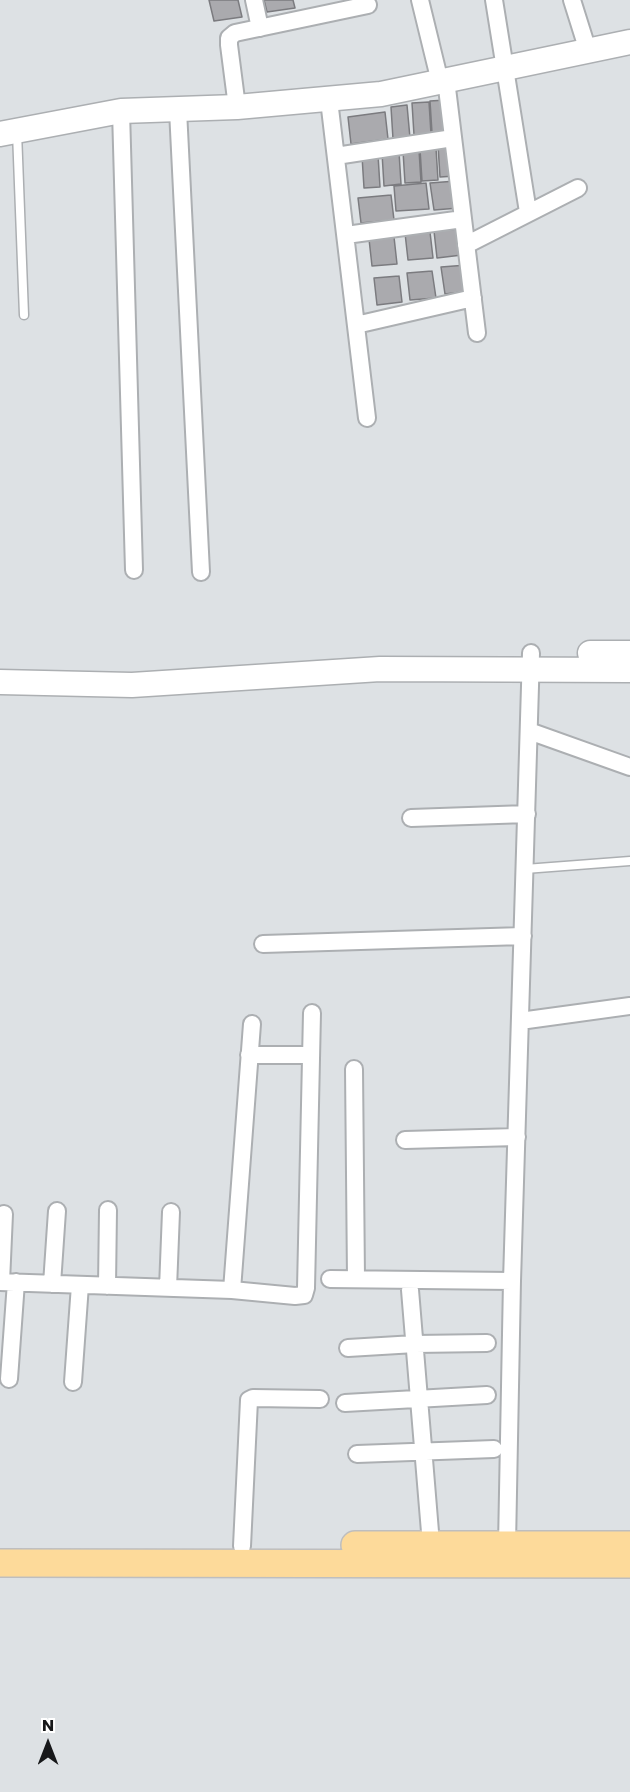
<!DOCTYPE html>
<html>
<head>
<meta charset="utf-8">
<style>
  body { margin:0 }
  #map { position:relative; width:630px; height:1792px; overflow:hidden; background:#dde1e4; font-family:Poppins,sans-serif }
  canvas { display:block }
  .north { position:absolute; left:18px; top:1714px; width:60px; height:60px; -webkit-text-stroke:4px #fff; paint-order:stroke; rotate:0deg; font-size:16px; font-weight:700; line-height:24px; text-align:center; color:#17181a }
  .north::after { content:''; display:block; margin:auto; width:21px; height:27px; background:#17181a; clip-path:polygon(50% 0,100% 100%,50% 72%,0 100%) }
</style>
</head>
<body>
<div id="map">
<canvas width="630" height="1792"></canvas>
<div class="north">N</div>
</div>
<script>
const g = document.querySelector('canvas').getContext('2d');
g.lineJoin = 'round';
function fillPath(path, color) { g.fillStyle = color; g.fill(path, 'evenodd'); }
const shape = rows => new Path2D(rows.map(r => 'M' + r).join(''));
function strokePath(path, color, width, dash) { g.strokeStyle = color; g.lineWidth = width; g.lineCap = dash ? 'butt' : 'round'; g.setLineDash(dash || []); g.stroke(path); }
const building = shape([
  [209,0,238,0,242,17,214,21,209,0],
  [264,0,293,0,295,8,267,12,264,0],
  [446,100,449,132,432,133,430,101,446,100],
  [429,102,431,134,414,135,412,103,429,102],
  [407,105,410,138,393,139,391,107,407,105],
  [385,112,388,139,351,144,348,117,385,112],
  [452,144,455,176,440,177,438,145,452,144],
  [436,148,438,180,422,181,420,149,436,148],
  [419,150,421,182,405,183,403,151,419,150],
  [399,152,401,184,384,186,382,153,399,152],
  [378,155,380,187,364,188,362,156,378,155],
  [456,181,459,208,434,210,430,183,456,181],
  [426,183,429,209,396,211,394,186,426,183],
  [391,195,394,220,361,223,358,198,391,195],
  [459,229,462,255,437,258,434,231,459,229],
  [430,232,433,258,408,260,405,233,430,232],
  [394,237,397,264,372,266,369,239,394,237],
  [467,265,470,291,445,294,441,267,467,265],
  [432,271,436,298,410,300,407,273,432,271],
  [399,276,402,302,377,305,374,278,399,276]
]);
fillPath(building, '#aaaaae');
strokePath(building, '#7b7b7f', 1.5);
const lane = shape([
  [17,132,24,315],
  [525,869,630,861]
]);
const street = shape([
  [254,0,260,28],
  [420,0,440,82],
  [494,0,528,212],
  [572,0,588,51],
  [446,80,477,333],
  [329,100,367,418],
  [237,107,229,45,229,38,235,33,368,5],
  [178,110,201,572],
  [121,111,134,570],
  [336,156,453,138],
  [346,235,463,219],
  [466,245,578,188],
  [356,325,473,298],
  [529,731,630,767],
  [411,818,527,814],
  [263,944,523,936],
  [520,1021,630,1006],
  [249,1055,310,1055],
  [354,1069,356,1279],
  [405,1140,517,1137],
  [330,1279,512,1281],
  [0,1282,232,1290,295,1296,304,1295,306,1288,312,1013],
  [1,1282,4,1214],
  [52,1284,57,1211],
  [107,1286,108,1210],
  [168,1288,171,1212],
  [232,1290,252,1024],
  [410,1290,431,1544],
  [348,1348,415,1344,487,1343],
  [9,1379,16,1282],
  [73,1382,80,1285],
  [345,1403,487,1395],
  [357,1454,494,1449],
  [507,1545,512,1281,531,653],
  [242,1546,249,1400,253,1398,320,1399]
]);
const secondary = shape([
  [0,134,121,111,237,107,381,94,630,42],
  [590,653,630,653],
  [0,682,132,685,380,669,630,670]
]);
const primary = shape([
  [355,1545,630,1545],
  [0,1563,630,1564]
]);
strokePath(lane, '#acafb2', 11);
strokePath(street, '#acafb2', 20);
strokePath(secondary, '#acafb2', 27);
strokePath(primary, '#bebebf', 30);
strokePath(lane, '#fff', 8);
strokePath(street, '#fff', 16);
strokePath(secondary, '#fff', 24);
strokePath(primary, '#fdda9a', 27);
</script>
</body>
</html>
